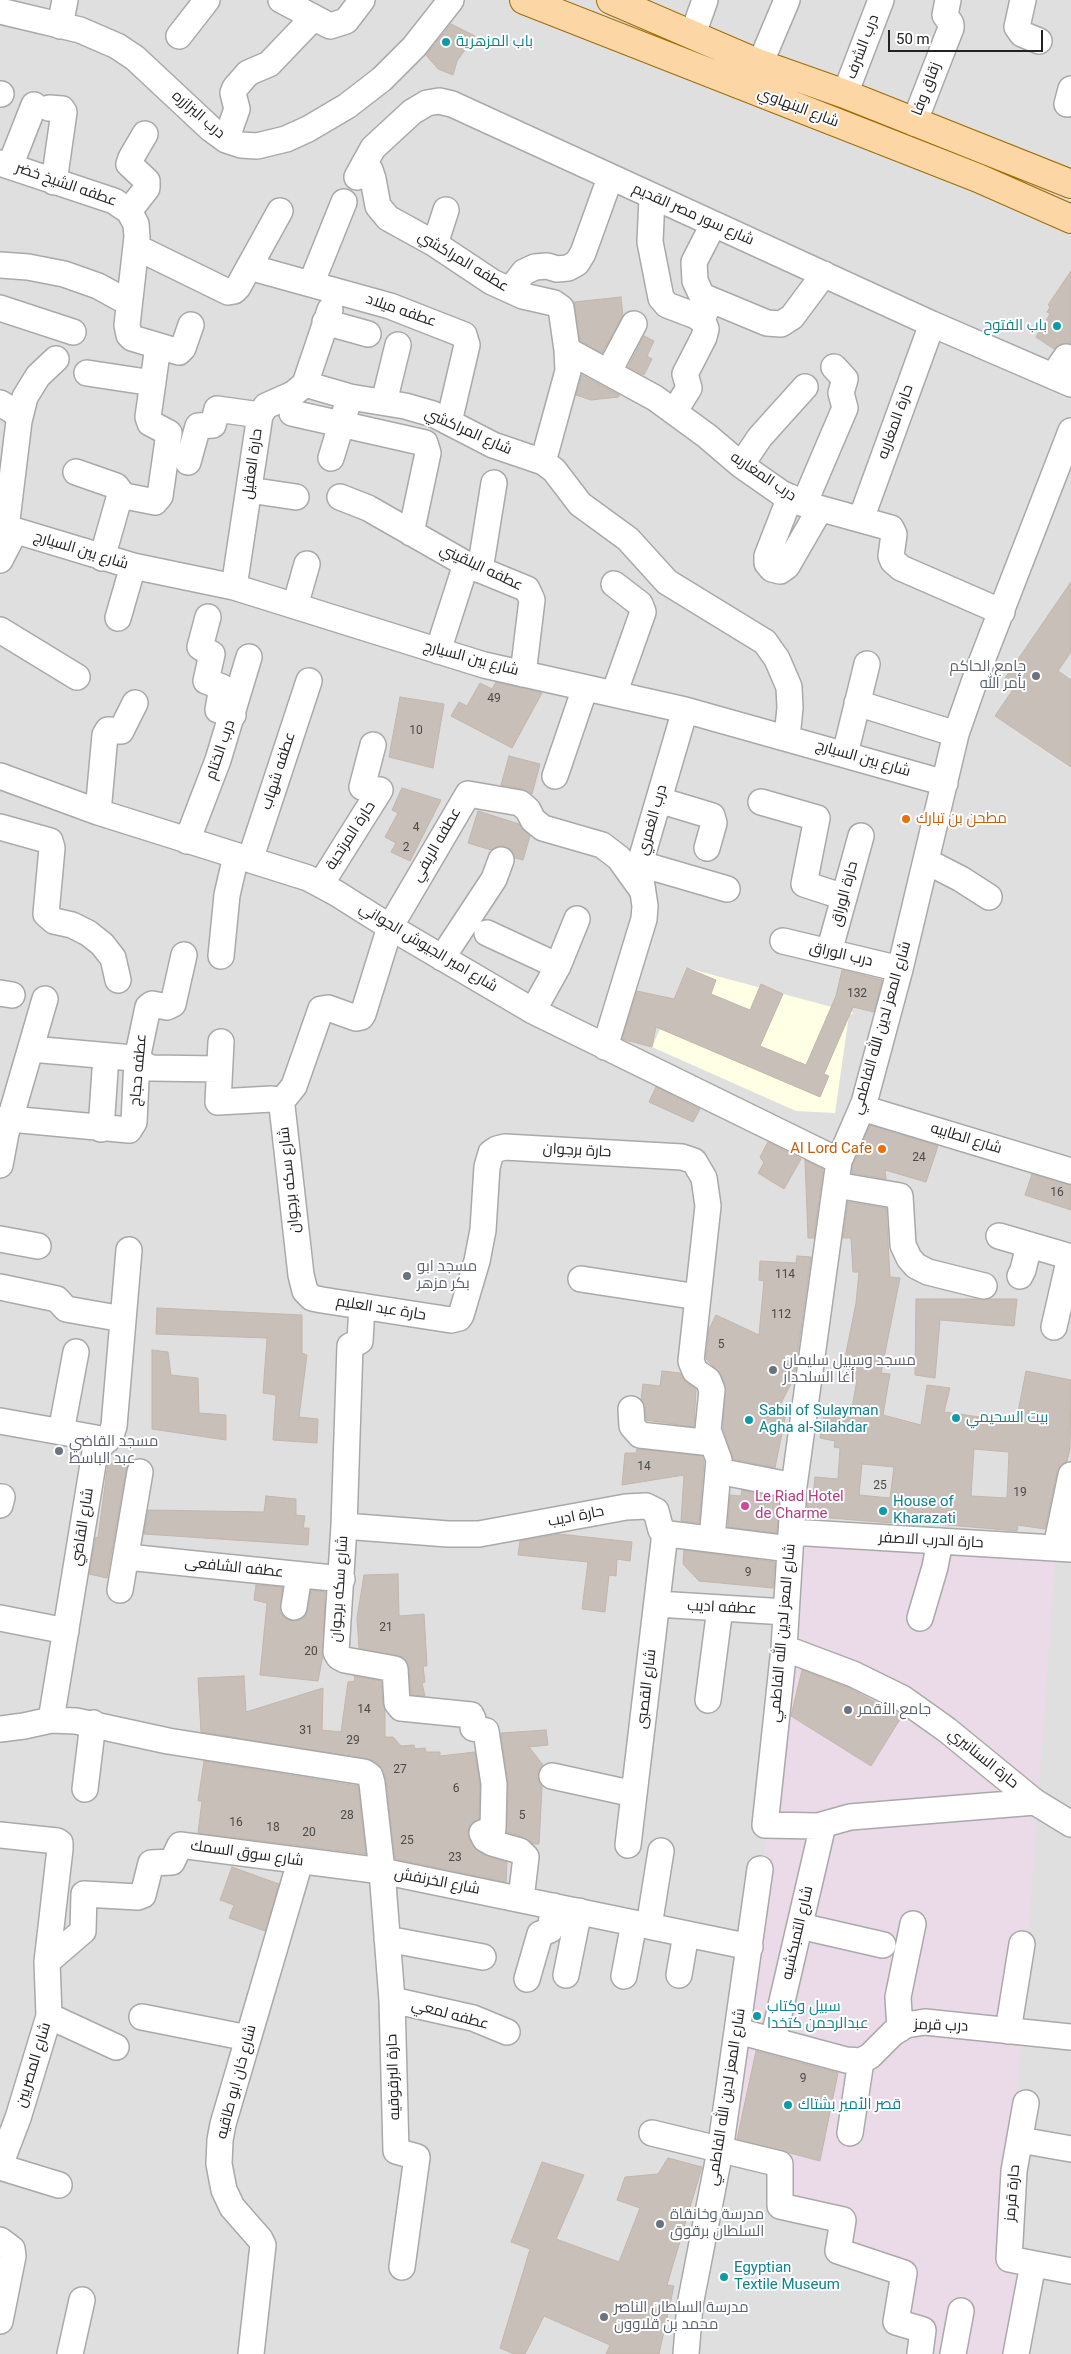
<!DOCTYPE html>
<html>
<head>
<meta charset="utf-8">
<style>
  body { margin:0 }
  #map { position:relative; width:1071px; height:2354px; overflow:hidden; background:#f2efe9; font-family:Roboto,sans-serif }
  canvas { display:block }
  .scale { position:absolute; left:888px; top:30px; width:155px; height:22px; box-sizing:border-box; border:2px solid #222; border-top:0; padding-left:6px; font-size:15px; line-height:18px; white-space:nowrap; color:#222; -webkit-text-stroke:4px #fff; paint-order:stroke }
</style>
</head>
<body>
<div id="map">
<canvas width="1071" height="2354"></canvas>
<div class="scale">50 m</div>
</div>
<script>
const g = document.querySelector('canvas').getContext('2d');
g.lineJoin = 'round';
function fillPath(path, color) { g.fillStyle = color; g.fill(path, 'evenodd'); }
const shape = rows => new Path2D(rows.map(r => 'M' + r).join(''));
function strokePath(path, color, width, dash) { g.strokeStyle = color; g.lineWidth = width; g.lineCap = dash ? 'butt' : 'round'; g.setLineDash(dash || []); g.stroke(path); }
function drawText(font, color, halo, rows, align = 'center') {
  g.font = font + ' Roboto,Cairo,sans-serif'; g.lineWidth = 4; g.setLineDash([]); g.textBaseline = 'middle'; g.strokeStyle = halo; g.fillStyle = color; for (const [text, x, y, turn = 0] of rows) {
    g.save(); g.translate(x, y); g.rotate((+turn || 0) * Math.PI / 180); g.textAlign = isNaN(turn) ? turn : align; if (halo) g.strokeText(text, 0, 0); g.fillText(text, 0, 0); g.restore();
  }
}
fillPath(shape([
  [0,0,1071,0,1071,2354,0,2354]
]), '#e0dfdf');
fillPath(shape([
  [796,1537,1056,1548,1005,2261,1027,2269,1014,2354,953,2354,917,2348,921,2331,893,2323,901,2274,835,2253,842,2223,776,2206,776,2165,725,2155,752,1962,785,1677]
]), '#ebdbe8');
fillPath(shape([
  [687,968,854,1013,849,1015,835,1113,796,1111,652,1047]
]), '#ffffe5');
const building = shape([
  [451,24,475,36,457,61,453,75,438,69,426,55,451,24],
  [1071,271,1071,344,1060,344,1054,349,1036,337,1050,314,1047,312,1050,307,1048,305,1071,271],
  [621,297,623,316,602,353,580,341,574,302,621,297],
  [644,336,654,341,647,356,652,359,644,375,628,367,644,336],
  [582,375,619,395,619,397,591,400,576,395,582,375],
  [1071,582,1071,652,1058,671,1071,680,1071,767,995,716,1014,688,1003,681,1071,582],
  [496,682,542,693,512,748,451,716,459,702,467,706,480,683,492,689,496,682],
  [400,697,444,704,433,768,389,757,400,697],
  [509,756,540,764,532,794,522,789,501,785,509,756],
  [402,788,441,800,410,861,391,852,396,843,385,837,398,813,392,810,402,788],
  [478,811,519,824,530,836,523,860,515,858,512,850,505,846,498,846,491,850,468,843,478,811],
  [687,968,716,980,711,994,750,1010,761,984,783,994,760,1046,806,1065,836,996,842,970,882,980,874,1012,853,1007,824,1074,829,1076,820,1097,656,1027,652,1047,622,1039,637,991,674,999,687,968],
  [656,1087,700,1109,693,1122,649,1102,656,1087],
  [870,1125,938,1146,926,1182,885,1170,886,1179,852,1173,853,1165,870,1125],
  [768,1142,801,1159,784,1189,758,1173,764,1163,760,1157,768,1142],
  [805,1160,823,1169,814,1238,808,1238,805,1160],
  [1032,1174,1071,1185,1071,1210,1025,1195,1032,1174],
  [848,1202,886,1208,890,1277,900,1278,881,1373,890,1374,883,1415,921,1425,927,1385,950,1388,944,1412,1016,1422,1026,1371,1071,1380,1070,1449,1067,1461,1061,1465,1057,1472,1045,1529,1018,1525,1017,1531,914,1522,914,1525,807,1516,808,1496,813,1497,815,1477,838,1479,840,1448,834,1447,835,1441,820,1438,825,1410,851,1414,857,1379,847,1377,849,1364,844,1363,856,1303,859,1272,853,1272,851,1238,843,1238,848,1202],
  [974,1449,1009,1452,1007,1498,971,1496,974,1449],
  [862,1464,894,1467,890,1498,859,1495,862,1464],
  [797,1256,811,1257,794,1378,780,1405,787,1408,775,1468,733,1459,723,1428,725,1385,721,1374,706,1359,709,1329,716,1315,759,1335,764,1281,759,1280,760,1261,796,1263,797,1256],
  [916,1299,1017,1299,1014,1326,940,1320,935,1378,915,1375,916,1299],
  [157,1308,302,1315,302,1353,307,1355,299,1417,318,1419,317,1443,273,1440,276,1395,263,1393,267,1338,156,1334,157,1308],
  [152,1350,168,1352,171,1375,198,1378,199,1413,226,1415,226,1440,152,1429,152,1350],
  [662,1371,680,1373,686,1382,696,1389,694,1427,646,1420,645,1408,641,1400,643,1384,660,1386,662,1371],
  [637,1449,702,1456,704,1462,699,1523,681,1521,684,1475,622,1485,625,1453,636,1453,637,1449],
  [108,1463,127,1465,107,1578,89,1574,96,1537,98,1538,108,1463],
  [742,1490,779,1498,777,1533,728,1527,730,1495,741,1496,742,1490],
  [266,1496,296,1499,296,1515,305,1516,303,1528,309,1528,308,1545,144,1534,148,1510,264,1512,266,1496],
  [559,1534,632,1542,630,1561,617,1559,616,1576,609,1575,605,1612,582,1609,588,1562,518,1555,520,1541,559,1534],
  [684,1550,775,1562,773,1588,699,1581,683,1564,684,1550],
  [398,1574,399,1616,424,1614,427,1666,423,1666,425,1682,422,1683,425,1696,411,1695,409,1668,404,1658,359,1648,357,1618,364,1575,398,1574],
  [256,1585,283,1587,280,1612,285,1618,292,1621,300,1620,305,1616,311,1590,325,1592,323,1655,318,1681,260,1675,267,1603,254,1600,256,1585],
  [802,1670,847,1687,902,1716,871,1766,791,1716,802,1670],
  [244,1676,246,1712,323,1688,322,1730,341,1732,348,1682,355,1681,354,1676,381,1681,383,1704,385,1711,385,1737,393,1737,401,1746,414,1745,415,1749,425,1748,426,1752,440,1752,440,1756,475,1752,480,1785,479,1819,470,1825,468,1831,469,1839,478,1851,507,1862,506,1882,395,1859,386,1779,378,1764,372,1760,201,1732,198,1678,244,1676],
  [546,1730,548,1745,529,1747,543,1765,538,1773,539,1781,542,1787,539,1844,533,1844,524,1837,506,1832,508,1784,501,1733,546,1730],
  [204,1761,358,1786,366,1854,198,1833,202,1801,198,1801,204,1761],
  [232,1867,279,1884,265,1931,229,1918,234,1905,220,1900,232,1867],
  [756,2051,838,2073,820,2161,737,2139,756,2051],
  [668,2158,702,2167,667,2285,674,2286,659,2354,606,2354,610,2345,544,2316,525,2354,514,2354,500,2348,530,2249,511,2242,542,2162,584,2175,556,2239,619,2262,640,2208,617,2200,625,2177,658,2174,668,2158]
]);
fillPath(building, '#c7bfb8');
strokePath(building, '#c4b6ab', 1);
const minor = shape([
  [281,0,330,26,346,21,362,0],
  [1023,0,1017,27,1022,34,1039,41],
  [0,11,80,30,117,46,135,58,211,129,226,140,241,145,257,146,286,139,308,129,347,106,382,79,414,47,451,0],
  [60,26,65,0],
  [693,34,705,0],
  [179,36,207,0],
  [760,64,787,0],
  [0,94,1,94],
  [845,94,881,0],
  [1067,104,1071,89],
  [49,108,62,109,64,112,54,182],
  [914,123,951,28,951,24,945,15,948,0],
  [226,140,237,109,233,93,235,88,248,73,269,64,313,18],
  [0,163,114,201,129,211,136,224,137,237,127,325,129,335,132,338,179,352,183,348,191,325],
  [364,164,370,170,373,179,378,206,388,218,435,244,492,282,523,296,554,303,561,308,567,350,568,371,543,462],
  [10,166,34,105],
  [357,177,373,148,412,112,427,103,439,101,452,104,932,324,1071,384],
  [652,197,650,242,661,298,667,305,696,316,703,321,706,329,704,337,685,374,689,388,674,412],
  [129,211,147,188,147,181,129,164,131,158,145,134],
  [435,244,446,210],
  [136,247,228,292,234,291,238,287,280,211],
  [0,265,28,267,64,274,98,286,129,303],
  [249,267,390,306,464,335,467,345,449,422],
  [311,284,344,202],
  [515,292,517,281,524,272,535,267,547,266,557,269,568,268,577,263,583,253,610,178],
  [702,296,767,323,781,324,792,317,824,274],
  [0,308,73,332],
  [705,313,702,296,695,281,694,262,713,225],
  [325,322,368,334],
  [567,350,655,398,707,436,741,465,781,493,804,504,891,528,894,534,891,556,893,561,901,568,1002,612],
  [609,371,634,324],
  [87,373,153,383],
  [1053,376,1066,357],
  [305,384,350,397,405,406,433,414,493,445,543,462,554,470,580,504,628,539,667,582,765,642,777,659,789,687,790,708,787,737],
  [384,402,398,345],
  [0,403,18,414,19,421,6,528],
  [292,413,425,443,428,453,411,533],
  [19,421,25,397,38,376,56,359],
  [331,458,346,409],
  [188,462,198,426,213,425,217,409,260,415],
  [741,465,760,437,805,387],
  [76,472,116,486,122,494],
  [249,490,296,497],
  [340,497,368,508,466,564,527,589,532,600,523,674],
  [790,497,767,556,767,563,772,569,780,571,787,566,820,509],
  [804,504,845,408,841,393,845,379,834,367],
  [861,519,932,324],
  [0,526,133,566,234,587,484,665,685,710,945,783],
  [102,558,120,495,155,502,160,496,169,433,150,423,148,417,158,346],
  [0,560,15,531],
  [480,570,494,483],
  [234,587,260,415,266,406,293,394,305,384,330,310],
  [295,606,307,564],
  [208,617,200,647,212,654,206,681,222,687,218,710,233,715],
  [118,618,133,566],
  [0,630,77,677],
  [438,651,466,564],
  [614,694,643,612,640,604,614,584],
  [857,703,956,734],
  [845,754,867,664],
  [0,776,98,812,308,878,336,893,390,927,533,1011,839,1161],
  [555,776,585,688],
  [659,800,712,816,714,823,707,848],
  [761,802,817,818,804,884,844,897],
  [98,812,105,735,108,730,121,731,135,703],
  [0,827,50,841,52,848,46,914,54,921,72,925,88,933,102,944,113,958,118,980],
  [187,841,218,760,249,657],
  [250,860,309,681],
  [926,861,961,879,989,897],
  [641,864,727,889],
  [321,884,380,790,362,787,373,745],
  [487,933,558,966],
  [783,941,900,969],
  [829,952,861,836],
  [221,956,227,895,236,856],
  [442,958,494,879,501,860],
  [0,993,12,995],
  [533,1011,558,966,577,919],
  [221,1042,218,1102,272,1099,279,1100],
  [605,1047,644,919,645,906,640,872,641,860,685,710],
  [31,1049,133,1058,151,1068,219,1069],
  [279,1100,282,1106,301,1275,305,1291,312,1298,322,1300,451,1320,459,1318,461,1315,477,1261,483,1230,487,1167,491,1153,497,1149,505,1147,682,1157,694,1161,704,1178,708,1206,691,1361,695,1371,708,1380,712,1390,708,1430,719,1460,712,1539],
  [279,1100,286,1096,294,1086,321,1009,328,1008,356,1018,361,1017,363,1014,390,927,468,794,520,803,528,810,533,820,543,828,602,845,619,858,642,890],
  [862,1108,1071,1171],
  [10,1119,129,1130,134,1122,137,1059,148,1007,152,1004,167,1007,173,1004,184,955],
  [0,1120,6,1133,0,1165],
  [101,1129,106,1056],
  [6,1133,45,999],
  [836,1185,900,1196,903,1245,909,1258,916,1266,928,1272,984,1286],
  [999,1236,1071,1257],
  [0,1239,38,1246],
  [1020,1276,1023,1270,1029,1245],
  [581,1279,698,1297],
  [0,1287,57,1299,66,1309,123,1319],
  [362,1306,360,1341,350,1346,344,1526,336,1652,339,1657,345,1660,395,1669,397,1703,401,1708,471,1715,473,1719,473,1728,486,1731,494,1784,493,1829,482,1833,485,1839,492,1843,520,1851,526,1857,521,1899],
  [1054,1327,1070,1257],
  [631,1409,632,1426,640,1435,712,1443],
  [0,1421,107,1440],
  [61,1432,76,1352],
  [718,1471,794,1486],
  [0,1505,2,1497],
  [344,1526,448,1534,479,1534,626,1507,646,1506,656,1511,661,1530,669,1534,790,1549],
  [791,1532,1071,1549],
  [1056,1547,1071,1475],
  [127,1557,342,1579],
  [120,1590,140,1472],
  [657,1604,786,1612],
  [294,1607,299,1575],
  [0,1618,66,1631],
  [920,1618,935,1567,940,1541],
  [784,1648,853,1674,902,1698,947,1730,1035,1802,1071,1824],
  [708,1700,720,1608],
  [51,1720,95,1452,111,1435,114,1426,129,1250],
  [0,1729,24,1726,51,1720,76,1721,168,1741,364,1772,370,1776,372,1783,382,1871,750,1947],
  [552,1776,634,1794],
  [85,1789,93,1723],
  [1035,1802,850,1817,818,1826,765,1825,784,1648,794,1486,839,1161,864,1103,900,969,956,734,978,671,1071,431],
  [0,1835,57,1841,60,1843,60,1849,47,1962,49,2016,18,2118,0,2165],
  [628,1845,665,1533],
  [649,1926,661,1851],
  [800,1926,883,1945],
  [387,1939,483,1957],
  [47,1962,83,1931,84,1894,138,1897,143,1895,151,1863,172,1862,180,1845,382,1871,392,2000,396,2151,417,2157,402,2267],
  [566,1975,579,1911],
  [679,1975,686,1934],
  [624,1976,634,1923],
  [527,1979,540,1934,550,1930,554,1906],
  [392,2000,473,2018,507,2032],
  [49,2016,116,2047],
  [142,2017,248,2038],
  [900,2029,898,1997,913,1924],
  [738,2031,846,2060,861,2061,870,2056,893,2033,906,2025,925,2022,1071,2037],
  [1008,2031,1022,1944],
  [773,2040,823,1825],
  [1026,2103,1014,2171,1009,2259,1071,2271],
  [652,2133,780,2164,780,2206,843,2220,838,2251,904,2273,896,2322,923,2330,920,2353],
  [850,2133,861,2061],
  [1020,2140,1071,2149],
  [0,2167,59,2185],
  [0,2240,12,2249,13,2256,0,2321],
  [70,2354,82,2300],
  [251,2354,263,2245,260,2239,232,2207,224,2190,219,2164,220,2140,223,2124,300,1862],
  [686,2354,690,2305,720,2151,760,1869],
  [953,2354,961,2311],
  [1016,2354,1033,2264]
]);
const major = shape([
  [524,0,978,178,1071,219],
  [611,0,760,64,845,94,1071,184]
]);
strokePath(minor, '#a9a9a9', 28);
strokePath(major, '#a06b00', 30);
strokePath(minor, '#fff', 25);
strokePath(major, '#fcd6a4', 28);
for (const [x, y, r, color] of [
  [446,42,5,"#0f9aa8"],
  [1057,326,5,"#0f9aa8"],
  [1036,676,5,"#6b7280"],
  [906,819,5,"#e8710a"],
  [882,1149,5,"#e8710a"],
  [407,1276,5,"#6b7280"],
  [773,1370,5,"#6b7280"],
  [956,1418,5,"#0f9aa8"],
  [749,1420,5,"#0f9aa8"],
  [59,1451,5,"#6b7280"],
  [745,1506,5,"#d1479c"],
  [883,1511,5,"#0f9aa8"],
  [848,1710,5,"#6b7280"],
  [757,2016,5,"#0f9aa8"],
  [788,2105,5,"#0f9aa8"],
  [660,2224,5,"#6b7280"],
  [724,2277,5,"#0f9aa8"],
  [604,2317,5,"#6b7280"]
]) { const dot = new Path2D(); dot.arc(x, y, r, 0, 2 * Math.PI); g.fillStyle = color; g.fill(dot); strokePath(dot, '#fff', 2); }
drawText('12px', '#4b4948', null, [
  ["49",494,699],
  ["10",416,731],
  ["4",416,828],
  ["2",406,848],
  ["132",857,994],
  ["24",919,1158],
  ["16",1057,1193],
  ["114",785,1275],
  ["112",781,1315],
  ["5",721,1345],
  ["14",644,1467],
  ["25",880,1486],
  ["19",1020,1493],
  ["9",748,1573],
  ["21",386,1628],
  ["20",311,1652],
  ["14",364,1710],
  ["31",306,1731],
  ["29",353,1741],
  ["27",400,1770],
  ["6",456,1789],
  ["28",347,1816],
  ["5",522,1816],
  ["16",236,1823],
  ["18",273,1828],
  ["20",309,1833],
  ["25",407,1841],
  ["23",455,1858],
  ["9",803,2079]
]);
drawText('15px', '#0d838f', '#fff', [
  ["باب المزهرية",456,42],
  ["باب الفتوح",1047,326,"right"],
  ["Sabil of Sulayman",759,1411],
  ["Agha al-Silahdar",759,1428],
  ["بيت السحيمي",966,1418],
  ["House of",893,1502],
  ["Kharazati",893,1519],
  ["سبيل وكتاب",767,2007],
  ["عبدالرحمن كتخدا",767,2024],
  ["قصر الأمير بشتاك",798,2105],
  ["Egyptian",734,2268],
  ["Textile Museum",734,2285]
], 'left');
drawText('15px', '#222', '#fff', [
  ["درب الشرف",863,47,-69],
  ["زقاق وفا",927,89,-69],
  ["شارع البنهاوي",798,108,21],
  ["درب البزازره",198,115,41],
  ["عطفه الشيخ خضر",66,185,19],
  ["شارع سور مصر القديم",693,215,24],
  ["عطفه المراكشي",463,262,31],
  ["عطفه ميلاد",401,311,19],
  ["حارة المغاربه",896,422,-70],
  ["شارع المراكشي",468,432,24],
  ["حارة العقيل",253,464,-82],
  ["درب المغاربه",763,477,34],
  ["شارع بين السيارج",81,551,17],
  ["عطفه البلقيني",481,568,25],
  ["شارع بين السيارج",471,659,15],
  ["درب الختام",221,750,-71],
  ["شارع بين السيارج",863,759,16],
  ["عطفه شهاب",279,771,-72],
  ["درب الغمري",653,820,-74],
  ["حارة المرتحية",351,836,-57],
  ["عطفه الريفي",437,845,-60],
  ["حارة الوراق",845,894,-75],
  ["شارع امير الجيوش الجواني",428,948,31],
  ["درب الوراق",841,955,13],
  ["شارع المعز لدين الله الفاطمي",882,1028,-74],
  ["عطفه حجاج",139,1070,-85],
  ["شارع الطابيه",966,1139,17],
  ["حارة برجوان",577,1151,3],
  ["شارع سكه برجوان",290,1180,-96],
  ["حارة عبد العليم",381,1309,9],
  ["حارة اديب",576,1517,-11],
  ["شارع القاضي",83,1527,-81],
  ["حارة الدرب الاصفر",931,1541,3],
  ["عطفه الشافعى",234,1568,6],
  ["شارع سكه برجوان",340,1589,-86],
  ["عطفه اديب",722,1608,3],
  ["شارع المعز لدين الله الفاطمي",783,1633,-85],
  ["شارع القصبى",647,1689,-83],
  ["حارة السنانيري",983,1759,39],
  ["شارع سوق السمك",247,1854,8],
  ["شارع الخرنفش",437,1882,11],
  ["شارع التمبكشيه",798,1933,-77],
  ["عطفه لمعي",450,2015,15],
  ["درب قرمز",941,2026,2],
  ["شارع المصريين",34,2065,-73],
  ["حارة البرقوقيه",394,2077,-92],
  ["شارع خان ابو طاقيه",237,2082,-75],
  ["شارع المعز لدين الله الفاطمي",727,2097,-81],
  ["حارة قرمز",1013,2193,-85]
]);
drawText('15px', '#5b616d', '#fff', [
  ["جامع الحاكم",1026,667,"right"],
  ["بأمر الله",1026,684,"right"],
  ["مسجد ابو",417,1267],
  ["بكر مزهر",417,1284],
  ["مسجد وسبيل سليمان",783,1361],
  ["أغا السلحدار",783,1378],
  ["مسجد القاضي",69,1442],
  ["عبد الباسط",69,1459],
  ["جامع الأقمر",858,1710],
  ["مدرسة وخانقاة",670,2215],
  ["السلطان برقوق",670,2232],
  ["مدرسة السلطان الناصر",614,2308],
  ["محمد بن قلاوون",614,2325]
], 'left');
drawText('15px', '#c56008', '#fff', [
  ["مطحن بن تبارك",916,819],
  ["Al Lord Cafe",872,1149,"right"]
], 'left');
drawText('15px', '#b23c85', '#fff', [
  ["Le Riad Hotel",755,1497],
  ["de Charme",755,1514]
], 'left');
</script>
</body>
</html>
